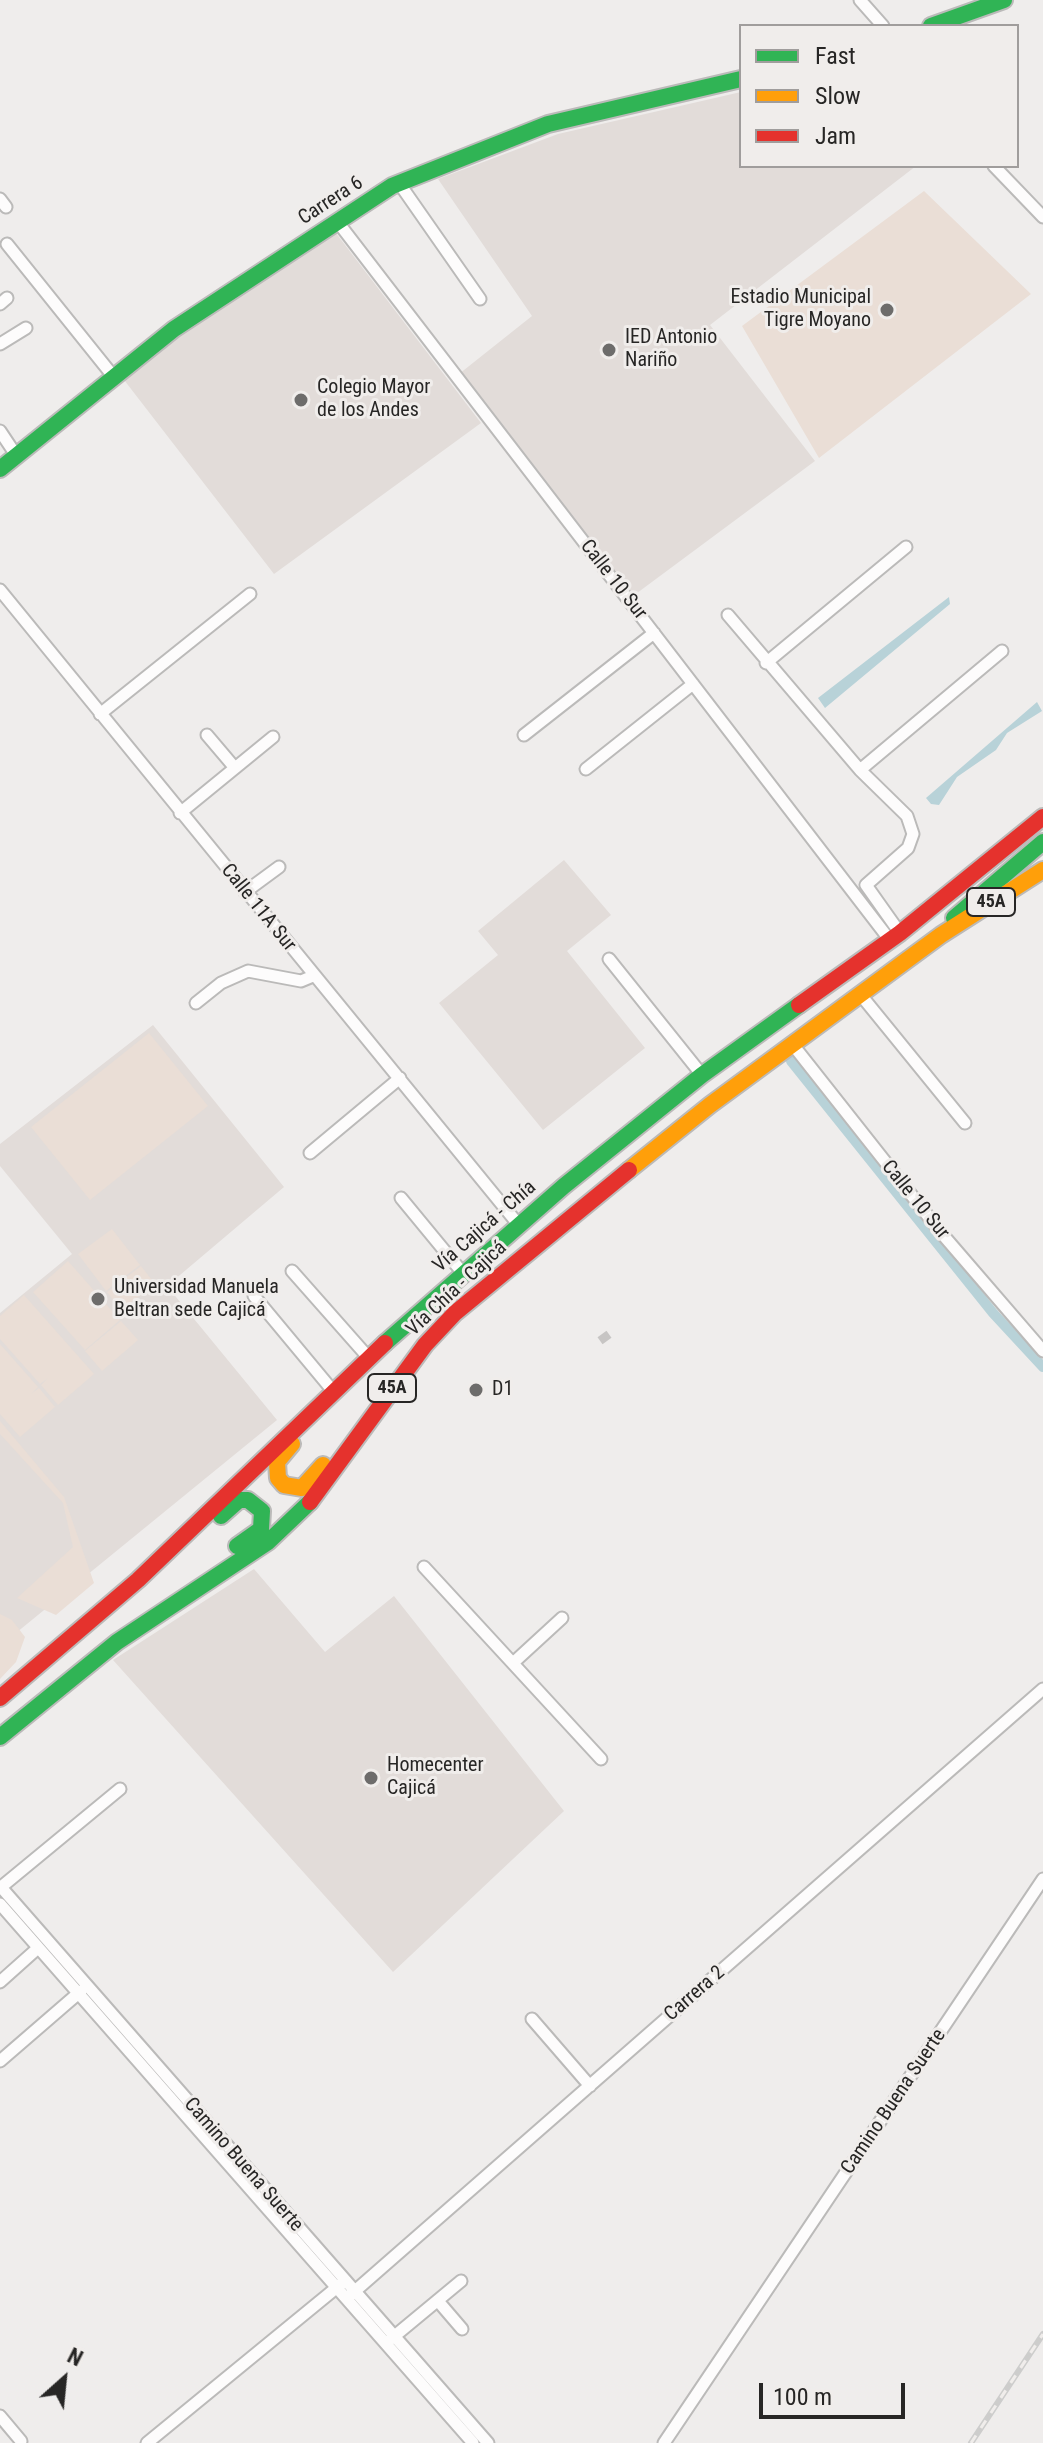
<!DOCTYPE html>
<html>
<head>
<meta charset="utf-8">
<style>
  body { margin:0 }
  #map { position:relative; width:1043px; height:2443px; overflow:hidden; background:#efedec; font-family:"Roboto Condensed",sans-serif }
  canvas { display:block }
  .legend { position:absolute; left:739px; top:24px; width:280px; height:144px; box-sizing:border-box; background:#f0edeb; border:2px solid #a09d9c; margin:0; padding:10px 14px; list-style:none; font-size:24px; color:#272625 }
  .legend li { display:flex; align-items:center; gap:16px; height:40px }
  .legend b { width:40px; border:2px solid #a09d9c }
  .north { position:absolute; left:24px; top:2339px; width:80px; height:80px; -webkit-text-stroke:6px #f0edeb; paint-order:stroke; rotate:27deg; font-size:22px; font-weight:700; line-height:32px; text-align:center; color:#272625 }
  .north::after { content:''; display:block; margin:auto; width:28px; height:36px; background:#272625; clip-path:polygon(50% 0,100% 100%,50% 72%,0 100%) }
  .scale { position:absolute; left:759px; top:2383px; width:146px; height:36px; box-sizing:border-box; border:4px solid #272625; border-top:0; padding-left:10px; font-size:24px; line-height:28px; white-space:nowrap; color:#272625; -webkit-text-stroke:6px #f0edeb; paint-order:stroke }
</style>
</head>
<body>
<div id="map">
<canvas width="1043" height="2443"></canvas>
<ul class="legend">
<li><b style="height:10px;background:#30b455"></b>Fast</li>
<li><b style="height:10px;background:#ff9f0a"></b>Slow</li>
<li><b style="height:10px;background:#e5322d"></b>Jam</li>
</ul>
<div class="north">N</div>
<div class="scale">100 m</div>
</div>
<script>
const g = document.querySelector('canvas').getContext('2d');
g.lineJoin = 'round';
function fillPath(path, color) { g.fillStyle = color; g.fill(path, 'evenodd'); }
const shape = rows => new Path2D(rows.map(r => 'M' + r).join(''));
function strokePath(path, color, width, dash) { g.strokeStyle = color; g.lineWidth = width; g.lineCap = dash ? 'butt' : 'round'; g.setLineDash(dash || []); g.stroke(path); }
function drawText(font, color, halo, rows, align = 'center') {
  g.font = font + ' "Roboto Condensed",sans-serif'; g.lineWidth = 6; g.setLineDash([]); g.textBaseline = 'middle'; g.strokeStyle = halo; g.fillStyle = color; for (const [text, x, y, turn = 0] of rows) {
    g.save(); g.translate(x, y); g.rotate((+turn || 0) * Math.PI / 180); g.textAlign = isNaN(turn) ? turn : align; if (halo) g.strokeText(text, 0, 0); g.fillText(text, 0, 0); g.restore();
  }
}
fillPath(shape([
  [741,92,741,166,916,166,710,325,815,461,629,599,459,374,532,316,438,179,558,134],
  [329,224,481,423,274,574,121,376],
  [564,860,611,915,567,951,645,1048,543,1130,439,1003,498,955,478,931],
  [153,1025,284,1187,167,1286,277,1420,0,1646,0,1313,72,1254,0,1166,0,1144],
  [254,1569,325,1652,394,1596,564,1811,393,1972,113,1660]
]), '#e2dcd9');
fillPath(shape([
  [924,191,1031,294,819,458,742,326],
  [149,1033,208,1106,90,1200,31,1127],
  [112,1229,140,1265,106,1291,78,1254],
  [68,1261,120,1320,85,1350,33,1292],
  [141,1266,155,1284,121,1310,107,1292],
  [24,1295,94,1374,58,1405,41,1385,48,1378,40,1384,0,1339,0,1316],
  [121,1321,138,1340,102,1371,85,1351],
  [0,1344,38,1387,31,1394,39,1388,55,1407,20,1437,0,1414],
  [0,1421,64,1497,94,1583,56,1615,17,1598,73,1547,63,1503,0,1434],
  [0,1614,12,1620,25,1637,16,1662,0,1679]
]), '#eaded6');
fillPath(shape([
  [949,597,950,604,825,708,818,698],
  [1037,702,1042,711,1007,733,996,750,957,777,939,805,931,804,926,798]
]), '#b8d2d8');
strokePath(shape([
  [791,1061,993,1313,1043,1367]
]), '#b8d2d8', 10);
strokePath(shape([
  [602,1334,607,1341]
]), '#c7c5c4', 11, [11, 5.5]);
const street = shape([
  [860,0,883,26],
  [994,166,1043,217],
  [399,183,480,299],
  [0,199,6,207],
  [337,221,889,939],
  [7,244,113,376],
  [0,304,7,298],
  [0,344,26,328],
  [0,431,16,455],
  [0,590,518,1224],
  [728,615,860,770,907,816,913,834,908,848,866,885,900,933],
  [766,663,906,547],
  [100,714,250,594],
  [207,735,235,768],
  [524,735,654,633],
  [586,769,693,684],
  [860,770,1002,651],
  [180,813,273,737],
  [245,892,279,867],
  [609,959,702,1075],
  [860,994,965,1123],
  [196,1003,221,983,248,971,301,981,313,976],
  [793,1045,943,1235,1043,1351],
  [310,1153,400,1078],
  [401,1198,462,1272],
  [292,1271,368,1357],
  [254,1296,333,1391],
  [424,1567,601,1759],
  [513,1663,562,1618],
  [0,1886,488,2443],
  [0,1888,120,1789],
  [0,1904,473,2443],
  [0,1982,38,1948],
  [532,2019,590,2086],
  [0,2061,81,1991],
  [347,2298,1043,1689],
  [438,2301,462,2329],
  [391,2339,461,2281],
  [0,2416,21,2441],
  [147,2443,341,2284],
  [664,2443,1043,1879]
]);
const fast = shape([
  [931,26,1004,0],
  [0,469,174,329,392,186,548,124,741,79],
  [954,918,1043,842],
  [385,1343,564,1186,702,1075,799,1005],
  [221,1516,239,1500,248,1500,262,1511,261,1529,237,1546],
  [0,1737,117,1642,268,1542,310,1502]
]);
const slow = shape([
  [629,1170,710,1105,941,935,1043,870],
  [292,1444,277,1462,278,1478,284,1485,302,1488,323,1465]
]);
const jam = shape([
  [799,1005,900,933,1043,817],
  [310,1502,425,1345,455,1313,629,1170],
  [0,1698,138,1580,385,1343]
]);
strokePath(street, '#bbbab9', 15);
strokePath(fast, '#bbbab9', 20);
strokePath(slow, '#bbbab9', 20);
strokePath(jam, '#bbbab9', 20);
strokePath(street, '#fdfcfc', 11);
strokePath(fast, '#30b455', 16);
strokePath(slow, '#ff9f0a', 16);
strokePath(jam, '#e5322d', 16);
const rail = shape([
  [971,2443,1043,2334]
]);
strokePath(rail, '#cdcdcc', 6);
strokePath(rail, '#f0edeb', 3, [9]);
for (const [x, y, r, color] of [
  [887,310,8,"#6d6c6b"],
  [609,350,8,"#6d6c6b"],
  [301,400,8,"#6d6c6b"],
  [98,1299,8,"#6d6c6b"],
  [476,1390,8,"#6d6c6b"],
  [371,1778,8,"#6d6c6b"]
]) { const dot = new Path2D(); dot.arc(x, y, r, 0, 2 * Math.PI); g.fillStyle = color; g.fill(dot); strokePath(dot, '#f0edeb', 3); }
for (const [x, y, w] of [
  [991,902,48],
  [392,1388,48]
]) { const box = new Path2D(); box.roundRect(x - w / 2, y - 14, w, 28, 6); g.fillStyle = '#f0edeb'; g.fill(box); strokePath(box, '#272625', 2); }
drawText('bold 18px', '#272625', null, [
  ["45A",991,902],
  ["45A",392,1388]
]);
drawText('20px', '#272625', '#f0edeb', [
  ["Carrera 6",331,201,-33],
  ["Calle 10 Sur",613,580,52],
  ["Calle 11A Sur",258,908,51],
  ["Calle 10 Sur",915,1200,51],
  ["Vía Cajicá - Chía",485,1227,-41],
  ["Vía Chía - Cajicá",457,1289,-43],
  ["Carrera 2",695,1994,-41],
  ["Camino Buena Suerte",894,2102,-56],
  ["Camino Buena Suerte",243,2165,49]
]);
drawText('20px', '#272625', '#f0edeb', [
  ["Estadio Municipal",871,298,"right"],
  ["Tigre Moyano",871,321,"right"],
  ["IED Antonio",625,338],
  ["Nariño",625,361],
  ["Colegio Mayor",317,388],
  ["de los Andes",317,411],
  ["Universidad Manuela",114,1288],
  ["Beltran sede Cajicá",114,1311],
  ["D1",492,1390],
  ["Homecenter",387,1766],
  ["Cajicá",387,1789]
], 'left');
</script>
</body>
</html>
